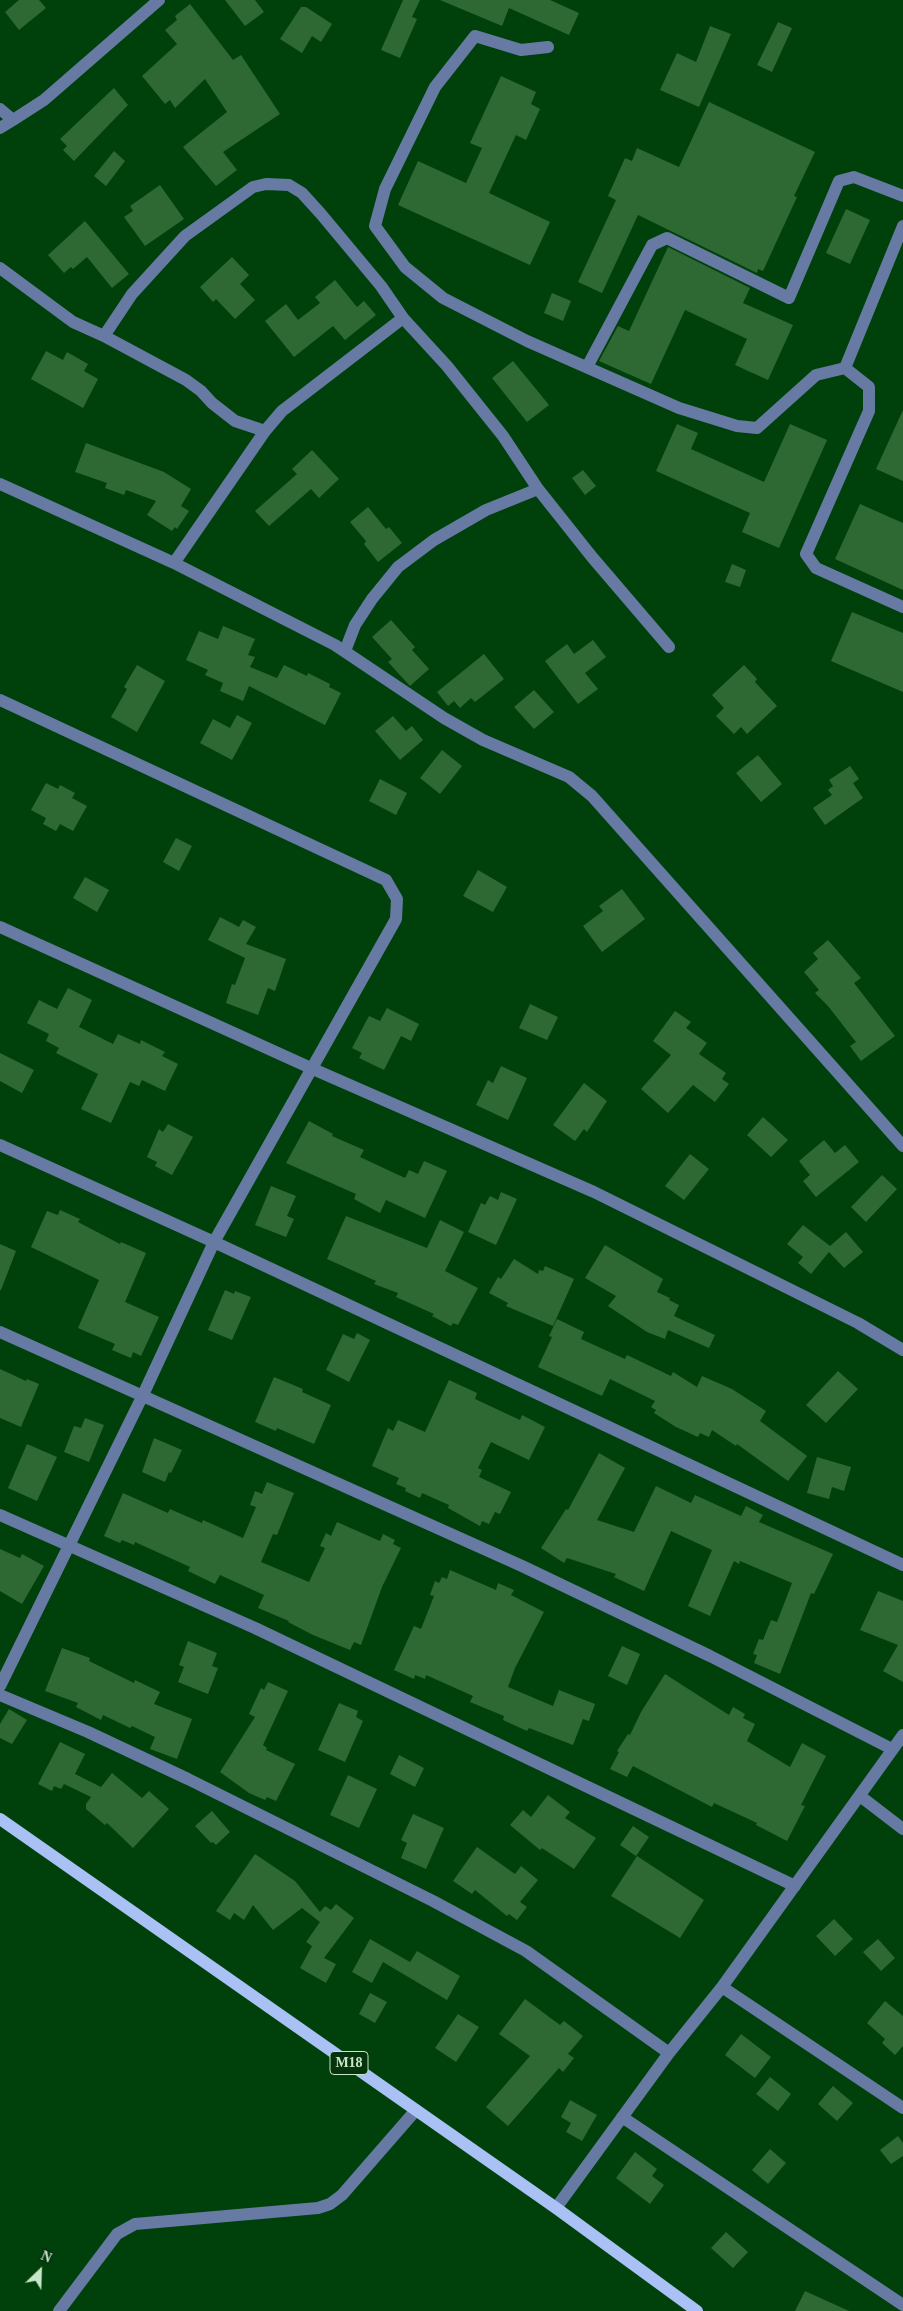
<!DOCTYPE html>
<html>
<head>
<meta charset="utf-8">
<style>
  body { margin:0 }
  #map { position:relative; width:903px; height:2311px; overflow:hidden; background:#00410b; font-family:"Times New Roman",serif }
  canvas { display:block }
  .north { position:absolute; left:15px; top:2246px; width:50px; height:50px; -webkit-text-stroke:4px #05340c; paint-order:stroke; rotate:24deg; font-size:14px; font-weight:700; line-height:20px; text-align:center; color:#c8e6c8 }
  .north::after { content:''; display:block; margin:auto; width:18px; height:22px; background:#c8e6c8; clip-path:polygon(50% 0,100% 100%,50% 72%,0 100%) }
</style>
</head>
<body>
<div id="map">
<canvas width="903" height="2311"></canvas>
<div class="north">N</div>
</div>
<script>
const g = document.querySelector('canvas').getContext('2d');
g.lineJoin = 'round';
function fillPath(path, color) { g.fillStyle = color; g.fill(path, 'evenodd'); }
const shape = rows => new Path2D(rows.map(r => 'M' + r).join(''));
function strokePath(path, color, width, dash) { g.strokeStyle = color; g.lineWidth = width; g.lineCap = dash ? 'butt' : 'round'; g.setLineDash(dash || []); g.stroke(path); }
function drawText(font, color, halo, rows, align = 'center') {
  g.font = font + ' "Times New Roman",serif'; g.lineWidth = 4; g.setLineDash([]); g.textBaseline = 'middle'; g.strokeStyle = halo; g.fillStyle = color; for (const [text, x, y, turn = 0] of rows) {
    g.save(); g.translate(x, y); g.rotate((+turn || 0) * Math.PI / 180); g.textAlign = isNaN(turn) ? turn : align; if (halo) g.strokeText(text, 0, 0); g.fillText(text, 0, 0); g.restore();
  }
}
fillPath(shape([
  [19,0,39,0,46,8,19,30,5,12],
  [225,0,255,0,264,12,245,26],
  [403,0,420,0,412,17,417,19,400,58,381,50],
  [440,0,550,0,579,13,569,35,509,8,502,26],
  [190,4,233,60,241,55,280,114,223,152,237,170,216,186,183,147,227,112,205,79,175,108,170,100,165,104,142,76,177,44,165,30,177,20,175,16],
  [301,7,306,7,332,24,321,42,312,36,302,53,280,39],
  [778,22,792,28,772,72,757,65],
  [710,26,731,34,699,107,660,90,677,53,696,62],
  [501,76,536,92,531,104,540,109,526,140,516,135,489,193,550,222,530,265,398,205,418,161,466,183,482,148,470,143],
  [114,88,128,105,74,161,63,150,67,146,60,139],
  [709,102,815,152,794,196,797,197,763,271,758,269,757,273,638,215,602,293,578,282,616,200,608,196,625,158,632,161,637,148,679,167],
  [114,151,125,161,106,186,94,176],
  [160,185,184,219,145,246,124,217,133,211,130,206],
  [846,209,870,220,850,264,826,253],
  [85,221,129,274,112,288,87,257,73,269,71,267,64,273,48,255],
  [668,247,750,288,743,303,793,325,768,380,735,365,747,339,685,310,651,384,599,361,618,326,629,331],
  [232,257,249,275,240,284,255,300,235,319,216,299,213,302,200,287],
  [335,280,357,307,364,301,376,315,345,340,333,326,294,357,265,321,286,304,298,320,320,303,315,297],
  [552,293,571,301,563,321,544,313],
  [46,351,63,360,67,352,88,364,84,371,98,379,83,408,31,379],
  [513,361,549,405,527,422,492,378],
  [903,410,903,481,876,469],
  [677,424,698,433,691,449,764,482,790,424,827,440,779,548,742,532,750,513,656,471],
  [86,443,164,472,191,489,181,506,189,511,177,529,175,527,172,531,147,515,156,501,126,490,124,495,105,488,107,483,75,472],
  [312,450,339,479,319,498,311,489,269,526,255,511,297,474,292,469],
  [583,470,596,486,585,495,572,478],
  [860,504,903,523,903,590,835,559],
  [368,507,386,529,389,527,402,543,378,562,364,544,366,541,350,522],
  [732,564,746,570,740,587,725,582],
  [852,612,903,633,903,692,831,661],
  [391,620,415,647,412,650,429,669,410,686,388,662,392,659,372,637],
  [223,626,255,639,248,655,255,657,250,667,277,678,284,665,307,676,308,673,330,684,329,687,341,693,325,725,249,686,243,701,220,691,223,683,205,675,208,670,186,660,199,631,218,639],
  [593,640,606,657,585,673,598,689,578,704,545,661,567,644,574,654],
  [484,654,504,679,475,702,471,698,460,708,454,701,448,706,437,692],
  [137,665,165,681,137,732,111,717,127,689,124,687],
  [744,665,757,679,755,682,777,706,747,734,741,727,734,734,716,716,724,708,712,695],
  [534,690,554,712,534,729,514,707],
  [237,715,252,723,232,760,200,743,213,719,230,728],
  [393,716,406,731,412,726,423,740,400,760,375,731],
  [442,750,462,766,440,794,420,778],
  [758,755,782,784,761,802,736,773],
  [850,766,859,779,853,783,863,798,825,825,813,808,832,795,828,790,833,786,829,780],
  [380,779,407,793,396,815,369,801],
  [46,783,58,789,60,785,75,793,72,798,87,806,73,831,60,824,56,831,43,824,46,818,31,810],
  [176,838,192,846,179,871,163,862],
  [478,870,507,887,493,912,463,896],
  [85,877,109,890,97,912,73,898],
  [622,889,645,919,602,952,583,926,603,911,599,906],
  [220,917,239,927,243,920,256,927,246,944,286,959,275,991,268,988,258,1015,226,1003,232,984,235,985,245,958,208,940],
  [828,940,861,978,854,983,895,1036,861,1061,850,1046,856,1042,828,1006,815,993,819,990,804,972,818,959,813,953],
  [68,988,92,1000,79,1027,113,1044,118,1034,140,1044,141,1040,165,1052,162,1056,178,1064,165,1091,142,1080,139,1086,130,1082,111,1123,81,1109,98,1074,56,1053,59,1048,46,1041,49,1034,27,1023,39,1000,57,1009],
  [530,1004,558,1017,547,1040,519,1028],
  [387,1008,419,1024,411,1041,401,1036,384,1070,359,1058,362,1053,352,1048,369,1016,380,1021],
  [675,1011,691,1022,686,1028,707,1043,699,1054,726,1073,722,1079,729,1084,715,1102,693,1085,668,1113,641,1089,671,1055,653,1041],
  [0,1053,34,1070,22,1093,0,1081],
  [501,1066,527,1078,508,1120,476,1105,488,1080,493,1083],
  [584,1083,607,1101,587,1132,584,1129,575,1141,553,1125],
  [763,1117,788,1140,771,1157,747,1135],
  [309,1121,333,1134,332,1136,364,1150,360,1157,405,1178,409,1170,418,1174,424,1161,447,1171,425,1218,386,1200,380,1213,354,1199,356,1194,286,1163],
  [168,1124,193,1137,172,1175,155,1166,157,1162,147,1157,159,1129,163,1132],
  [824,1140,835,1153,845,1145,859,1162,816,1197,803,1181,810,1175,799,1161],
  [690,1154,709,1169,684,1200,665,1186],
  [882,1175,897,1189,866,1222,851,1207],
  [271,1186,296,1196,287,1216,294,1219,286,1237,255,1225],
  [501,1192,517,1199,496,1245,468,1232,481,1203,485,1205,490,1196,498,1200],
  [60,1210,80,1219,78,1222,120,1244,121,1242,146,1253,125,1302,159,1317,141,1356,133,1352,131,1358,112,1350,115,1344,78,1328,99,1280,31,1247,47,1211,58,1215],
  [346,1216,427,1248,440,1220,464,1232,445,1271,478,1288,458,1325,453,1323,451,1326,432,1316,434,1314,396,1297,398,1293,374,1284,376,1281,327,1259],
  [803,1225,830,1246,846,1232,863,1252,844,1268,829,1252,811,1274,798,1263,803,1257,787,1244],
  [0,1244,16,1251,1,1290,0,1290],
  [605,1245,663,1279,657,1292,670,1298,669,1300,679,1305,674,1316,715,1335,709,1348,668,1330,665,1339,647,1332,608,1306,616,1296,585,1278],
  [514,1259,538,1274,539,1270,543,1271,545,1266,574,1279,553,1326,506,1306,508,1303,489,1293,498,1277,501,1279],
  [225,1290,234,1294,235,1291,251,1297,232,1340,208,1330],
  [557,1319,584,1332,581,1339,625,1359,627,1355,671,1376,673,1372,697,1387,702,1376,732,1389,766,1411,760,1421,807,1456,788,1481,737,1444,736,1446,712,1430,709,1437,700,1433,698,1437,676,1427,654,1413,656,1410,651,1407,655,1401,610,1379,602,1396,538,1367,552,1337,549,1336],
  [357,1333,370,1340,349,1382,326,1370,343,1334,354,1339],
  [0,1369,26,1381,27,1379,39,1384,21,1427,0,1418],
  [838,1371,858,1389,826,1423,806,1405],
  [274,1377,303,1389,302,1392,331,1405,314,1444,277,1428,276,1431,255,1422],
  [449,1380,477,1393,475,1399,520,1420,522,1415,545,1427,529,1460,491,1442,478,1468,482,1470,479,1477,511,1492,500,1514,495,1512,489,1524,482,1521,480,1526,448,1508,449,1505,422,1493,420,1498,405,1491,406,1488,396,1484,399,1478,372,1466,388,1428,393,1431,398,1420,425,1432],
  [85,1418,104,1425,89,1462,64,1452,74,1426,81,1428],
  [154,1438,182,1450,171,1473,169,1472,165,1482,142,1472],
  [27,1444,57,1457,37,1501,8,1488],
  [599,1453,625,1468,597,1520,634,1532,656,1486,691,1503,695,1495,741,1516,746,1506,763,1515,759,1522,833,1554,814,1594,811,1593,780,1674,754,1663,757,1655,753,1654,759,1639,763,1640,771,1620,777,1622,792,1583,740,1561,739,1564,734,1561,710,1616,688,1606,712,1550,671,1531,644,1591,614,1577,616,1574,567,1558,564,1563,541,1548,566,1509,568,1510],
  [817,1457,851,1467,844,1491,832,1487,829,1499,807,1493],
  [267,1482,294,1493,277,1535,273,1534,261,1562,309,1582,325,1548,320,1546,326,1533,331,1536,337,1522,380,1541,383,1534,395,1540,393,1544,401,1548,382,1587,361,1645,354,1642,350,1650,313,1635,288,1622,289,1621,258,1608,264,1595,220,1575,215,1584,188,1571,190,1567,135,1542,134,1545,122,1540,120,1543,104,1536,123,1493,168,1513,170,1509,202,1523,203,1520,243,1538,256,1507,250,1505,255,1491,262,1494],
  [0,1549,20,1558,22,1554,44,1566,22,1604,0,1591],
  [450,1570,496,1590,498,1583,514,1590,511,1595,544,1612,515,1668,508,1687,553,1706,559,1690,595,1704,589,1721,583,1719,573,1745,529,1728,527,1731,503,1720,504,1716,470,1702,473,1696,426,1675,425,1679,415,1675,414,1679,394,1670,414,1626,421,1629,434,1596,430,1595,435,1581,439,1583,442,1577,447,1579],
  [878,1591,903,1601,903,1682,883,1671,898,1645,860,1630],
  [188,1641,217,1653,212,1666,218,1668,208,1694,178,1682,184,1667,179,1665],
  [622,1646,640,1654,627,1685,608,1676],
  [62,1648,90,1658,89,1661,134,1683,135,1680,160,1692,154,1704,192,1719,177,1759,150,1749,155,1737,132,1726,130,1728,103,1715,101,1720,76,1707,78,1703,45,1691],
  [665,1674,729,1715,733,1707,745,1714,743,1718,755,1724,747,1741,790,1767,802,1743,826,1756,801,1805,805,1806,787,1841,756,1825,757,1823,714,1803,712,1807,633,1766,627,1777,610,1769,619,1752,617,1751,628,1734,630,1735,641,1712],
  [268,1682,288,1691,263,1745,267,1748,266,1750,295,1764,276,1801,267,1797,265,1800,249,1793,220,1772,255,1717,249,1714,261,1688,264,1690],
  [339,1703,358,1711,356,1717,363,1721,345,1762,318,1750],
  [9,1709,27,1720,12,1744,0,1738,0,1724],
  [60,1742,85,1754,75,1774,101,1787,112,1773,142,1798,149,1791,169,1809,133,1848,107,1823,105,1825,86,1809,86,1804,91,1797,64,1784,61,1789,54,1786,52,1791,38,1784],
  [399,1755,424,1768,415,1787,390,1774],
  [348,1775,377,1789,359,1828,330,1815],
  [548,1795,570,1812,565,1818,596,1838,574,1869,542,1848,540,1850,510,1825,523,1810,531,1817],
  [212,1811,230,1832,216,1845,213,1842,211,1843,195,1826],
  [413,1814,444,1828,426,1869,401,1858,407,1843,401,1840],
  [633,1826,649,1837,636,1856,620,1845],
  [477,1847,515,1874,521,1866,538,1880,520,1902,527,1907,517,1920,509,1914,507,1916,475,1890,472,1894,453,1881],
  [255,1854,295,1881,320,1912,325,1906,331,1910,336,1904,354,1918,324,1958,336,1964,326,1983,300,1968,312,1946,306,1942,320,1922,302,1908,273,1930,253,1905,244,1920,234,1913,230,1920,216,1911],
  [637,1856,704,1900,680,1938,611,1896],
  [834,1919,853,1939,835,1956,816,1936],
  [370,1939,410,1962,417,1951,460,1976,447,2000,383,1962,372,1983,352,1972],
  [878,1939,895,1958,881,1971,863,1952],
  [370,1993,387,2002,375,2023,359,2014],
  [525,1999,560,2025,564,2021,583,2036,568,2054,574,2058,563,2072,559,2068,508,2126,486,2107,530,2056,499,2034],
  [885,2001,903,2016,903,2046,895,2055,882,2043,885,2039,867,2023],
  [458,2014,479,2027,456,2062,435,2048],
  [741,2034,771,2057,755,2078,725,2055],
  [770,2077,791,2094,778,2111,756,2094],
  [833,2086,853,2103,837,2121,818,2104],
  [570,2100,597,2115,582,2141,566,2132,571,2123,561,2117],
  [898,2136,903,2143,903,2156,891,2164,880,2150],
  [770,2149,786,2163,768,2184,752,2170],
  [635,2152,657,2169,652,2176,664,2185,650,2204,616,2178],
  [726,2232,748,2252,733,2268,711,2248],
  [805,2291,849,2311,795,2311]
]), '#2e6833');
strokePath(shape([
  [548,47,521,50,475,36,435,87,385,189,375,226,405,267,443,298,527,341,679,408,737,426,757,428,816,375,845,368,903,226],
  [0,109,13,120,0,128],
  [13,120,44,100,159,0],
  [0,268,73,322,104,336,186,380,201,391,212,403,235,421,265,431,174,563],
  [403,318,447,366,503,436,538,489,592,557,669,647],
  [104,336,132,294,185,236,253,187,266,184,289,185,302,193,321,214,381,286,403,318,282,411,265,431],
  [587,367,652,245,667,238,789,298,839,181,854,177,903,196],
  [845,368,869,387,869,411,806,554,816,568,903,607],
  [0,484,174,563,335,645,444,718,483,740,569,777,592,796,903,1146],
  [345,651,355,625,372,599,398,567,434,540,486,510,538,489],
  [0,700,386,880,397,899,396,919,214,1242,142,1397,0,1686],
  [0,927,313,1069,594,1192,858,1323,903,1350],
  [0,1145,214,1242,903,1565],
  [0,1332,522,1566,710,1656,892,1749],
  [0,1515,255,1628,795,1886],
  [0,1695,88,1732,188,1779,433,1901,526,1951,669,2053],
  [860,1796,903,1829],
  [722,1987,903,2108],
  [622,2117,903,2305],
  [556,2208,669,2053,722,1987,903,1735],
  [59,2311,117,2234,135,2224,318,2208,330,2204,342,2195,416,2110]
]), '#677aa4', 12);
strokePath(shape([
  [0,1819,556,2208,697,2311]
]), '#a9c1f4', 12);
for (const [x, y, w] of [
  [349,2063,38]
]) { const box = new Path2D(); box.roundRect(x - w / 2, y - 11.5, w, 23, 4); g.fillStyle = '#05340c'; g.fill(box); strokePath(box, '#c8e6c8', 1); }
drawText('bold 14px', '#c8e6c8', null, [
  ["M18",349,2063]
]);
</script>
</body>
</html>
